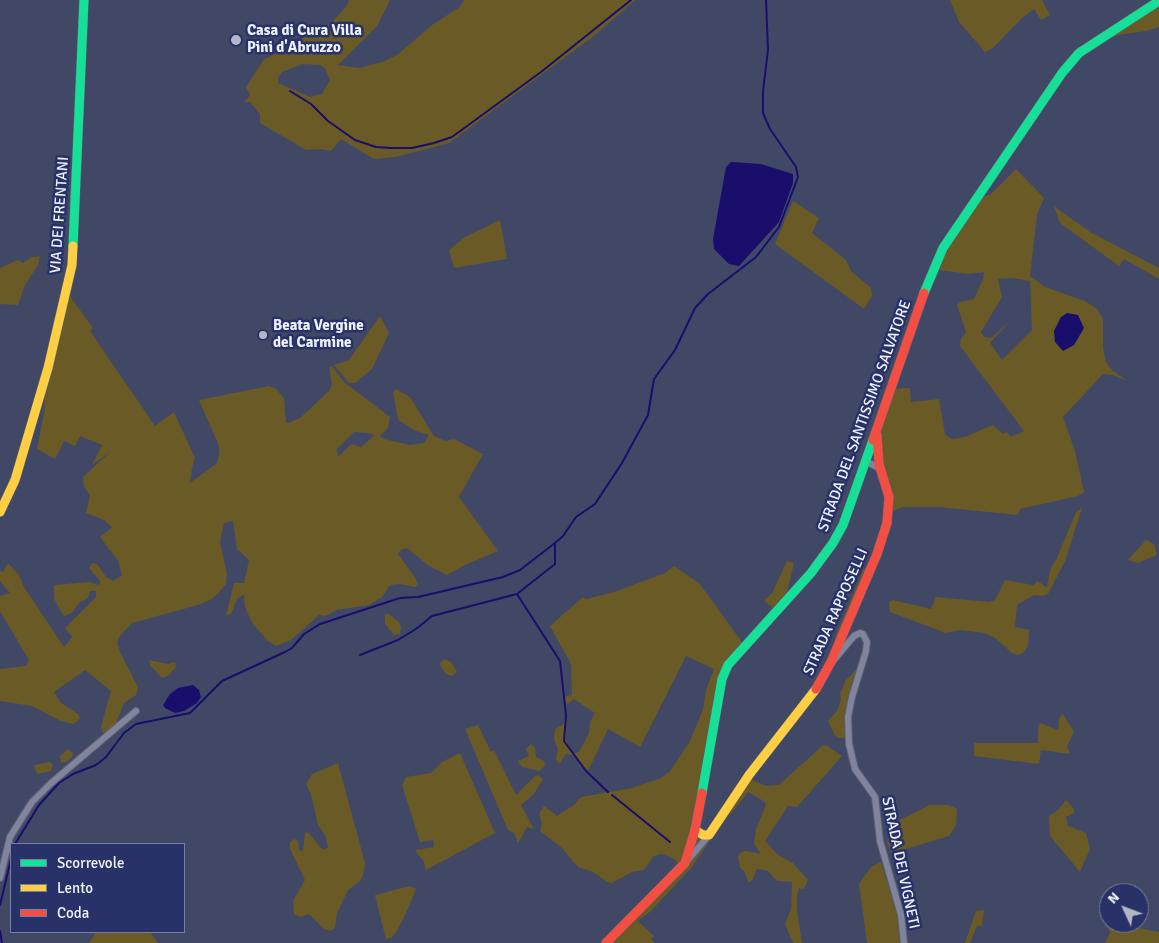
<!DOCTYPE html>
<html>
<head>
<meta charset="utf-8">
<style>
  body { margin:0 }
  #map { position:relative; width:1159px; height:943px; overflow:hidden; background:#414866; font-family:Signika,sans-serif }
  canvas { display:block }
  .legend { position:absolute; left:10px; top:843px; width:175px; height:90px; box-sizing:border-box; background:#283269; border:1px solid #787fa3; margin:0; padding:6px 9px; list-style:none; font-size:15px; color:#f0f2f9 }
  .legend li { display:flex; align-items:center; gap:10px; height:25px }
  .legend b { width:25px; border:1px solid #787fa3 }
  .north { position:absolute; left:1099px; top:883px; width:50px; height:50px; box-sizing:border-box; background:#283269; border:1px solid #787fa3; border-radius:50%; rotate:313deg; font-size:14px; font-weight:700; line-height:20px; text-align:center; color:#f0f2f9 }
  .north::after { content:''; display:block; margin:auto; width:18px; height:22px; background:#b3b6c6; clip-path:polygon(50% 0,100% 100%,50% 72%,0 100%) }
</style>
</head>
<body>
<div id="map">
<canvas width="1159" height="943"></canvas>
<ul class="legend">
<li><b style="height:6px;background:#16e098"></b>Scorrevole</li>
<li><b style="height:6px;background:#ffcf43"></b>Lento</li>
<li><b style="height:6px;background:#f24e42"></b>Coda</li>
</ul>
<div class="north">N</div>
</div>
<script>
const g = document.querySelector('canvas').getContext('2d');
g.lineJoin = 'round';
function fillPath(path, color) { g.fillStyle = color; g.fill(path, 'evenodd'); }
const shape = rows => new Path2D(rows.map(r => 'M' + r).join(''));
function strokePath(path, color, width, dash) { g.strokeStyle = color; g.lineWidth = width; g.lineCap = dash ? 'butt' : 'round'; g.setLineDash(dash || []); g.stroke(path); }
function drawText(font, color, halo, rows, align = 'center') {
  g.font = font + ' Signika,sans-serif'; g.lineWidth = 5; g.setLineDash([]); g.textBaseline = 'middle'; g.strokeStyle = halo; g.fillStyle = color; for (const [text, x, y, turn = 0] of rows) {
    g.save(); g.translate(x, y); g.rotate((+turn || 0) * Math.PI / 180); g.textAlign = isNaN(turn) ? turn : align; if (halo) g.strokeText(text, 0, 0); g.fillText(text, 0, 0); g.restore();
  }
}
fillPath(shape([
  [349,0,390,0,377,26,338,65,359,68,382,62,397,55,432,25,460,7,464,0,635,0,595,35,449,143,395,157,374,159,341,139,331,151,320,149,306,150,260,123,260,114,250,102,244,102,250,95,246,87,264,59,294,46,293,42,309,36,331,23,346,7],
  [303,64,320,65,325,68,330,80,322,94,310,97,278,83,278,77,282,72],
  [950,0,1042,0,1050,15,1041,20,1034,9,1021,19,993,48,985,52,959,22],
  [1159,2,1159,27,1146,31,1118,35,1103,42],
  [1016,169,1044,198,1037,215,1030,276,1045,287,1085,301,1097,309,1103,318,1103,348,1106,362,1112,370,1127,381,1113,375,1103,374,1063,417,1075,451,1084,492,1078,496,1020,509,1018,515,939,507,903,507,891,512,878,429,890,389,910,388,911,402,939,399,945,434,951,439,965,437,993,425,1003,434,1007,432,1011,437,1024,431,960,346,961,339,966,332,957,305,960,302,974,299,983,279,984,272,969,274,939,270,925,303,923,303,931,280,951,240,981,197,991,194],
  [1013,278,1030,281,1032,330,1002,360,990,343,1009,322,991,338,984,337,981,332,1002,297,998,279],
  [1061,317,1082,332,1074,345,1055,342,1054,331],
  [793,201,819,218,812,233,846,260,851,271,871,288,872,296,864,309,775,244],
  [1054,206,1090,232,1159,268,1159,279,1124,259,1119,266,1060,223],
  [500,220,507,259,454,268,449,250,465,237],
  [40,256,38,265,25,285,18,305,0,304,0,268,18,260,23,263,32,257],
  [69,295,93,328,90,331,155,426,174,412,195,458,192,468,190,483,217,463,219,455,219,446,199,400,269,386,276,389,284,398,286,423,288,423,300,418,329,391,332,384,329,367,332,366,344,382,390,417,388,428,380,436,384,439,410,445,424,443,429,435,416,431,398,420,393,392,396,389,410,397,434,436,445,441,454,439,483,454,459,497,498,551,465,565,447,575,429,566,407,548,401,550,398,554,415,577,418,584,415,587,400,584,390,585,382,597,369,605,336,610,326,616,319,615,291,640,276,646,268,641,252,623,245,607,244,594,237,599,231,614,226,615,234,583,244,583,249,560,237,549,233,521,224,523,220,542,227,574,226,584,219,592,212,599,198,605,132,623,119,637,117,643,121,654,138,687,136,695,124,703,115,726,104,735,101,727,111,691,85,670,54,692,61,703,78,714,80,718,74,724,61,721,32,706,0,701,0,669,26,666,29,660,0,611,0,596,10,593,0,581,0,571,3,572,8,563,19,575,24,587,64,647,72,637,65,628,96,597,96,591,90,591,88,598,79,603,72,613,64,616,54,599,54,585,89,582,100,585,100,581,89,568,92,563,97,564,106,577,113,581,122,575,118,561,100,537,112,527,104,520,86,513,90,495,84,487,83,477,110,452,92,465,102,445,80,436,75,446,64,441,55,459,37,449,44,413,45,394],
  [354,432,368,433,375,435,361,447,351,444,338,457,337,449],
  [380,316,389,333,372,369,355,383,349,383,334,365,349,360],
  [1082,508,1065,561,1048,594,1043,596,1034,595,1017,605,1015,627,1029,630,1028,646,1023,653,1018,655,1012,653,995,638,984,633,960,630,946,633,890,612,889,602,893,600,931,609,936,597,989,602,995,600,1005,580,1033,585,1038,581,1047,588,1050,570,1057,558,1076,512],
  [1146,540,1154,544,1157,555,1138,563,1128,560],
  [787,561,794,563,787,592,773,608,764,601,772,593],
  [674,566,699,583,742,642,719,675,690,835,679,864,671,857,661,854,654,856,644,870,632,872,612,883,607,882,593,872,578,867,562,848,540,831,542,823,539,814,544,806,557,816,574,805,581,797,632,788,661,778,670,771,689,743,703,710,706,690,714,669,686,656,640,747,608,729,588,771,574,755,566,754,559,764,556,759,558,749,554,740,555,729,564,724,564,719,566,719,566,741,574,754,579,752,589,733,590,722,595,713,574,699,567,705,565,697,572,695,571,664,550,626,583,597,586,599,614,592,665,573],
  [864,568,869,570,837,639,835,637],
  [385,614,389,614,399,622,401,627,400,634,394,635,385,624],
  [444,659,451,662,456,670,457,672,452,676,446,674,441,667,440,663],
  [149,660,168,664,175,662,176,667,168,676,162,678,150,665],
  [858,668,850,699,848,738,839,738,835,736,828,721,837,711,841,700,840,692,843,689,845,681],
  [1063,714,1074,732,1067,746,1070,754,1041,750,1039,764,974,756,974,743,1038,743,1038,730,1040,723,1058,730,1059,718],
  [478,725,491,752,494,750,516,795,534,777,538,775,543,779,534,794,521,805,534,829,527,827,518,843,514,833,508,830,465,729],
  [531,744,535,748,536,757,544,761,545,766,539,771,522,767,518,761,529,756,526,749],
  [826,745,842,756,797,807,788,806,765,841,778,855,793,863,808,880,804,889,799,888,797,896,797,911,802,943,793,943,785,924,791,909,792,882,777,881,768,871,759,869,756,870,753,879,749,883,744,871,740,868,738,857,740,853,745,851,761,854,754,844,756,829,766,805,765,802,748,792,731,814,725,817,750,779,766,786,779,785,822,746],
  [68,749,73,753,72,757,66,762,61,763,60,756],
  [460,753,495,833,426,870,424,862,415,850,434,847,433,840,420,842,402,785,406,777,431,773,442,762],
  [50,762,53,765,51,771,37,774,34,765],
  [338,763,365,863,363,875,360,881,348,890,337,913,335,928,331,931,324,929,309,914,300,917,294,914,293,901,305,880,290,849,290,842,294,839,298,841,299,850,303,851,305,833,308,832,321,848,325,850,328,847,325,835,318,825,311,794,306,784,312,774],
  [1066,800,1074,809,1074,813,1066,817,1068,826,1086,833,1090,849,1080,872,1050,836,1049,816,1059,809],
  [930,805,949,805,957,809,956,825,949,836,896,852,897,855,891,853,887,842,894,823],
  [718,829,691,868,651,911,638,921,654,936,651,939,655,943,610,943,670,881,694,836,703,838],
  [881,862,898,917,900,943,867,943,859,884,871,867],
  [410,886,416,889,406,913,397,931,391,938,386,939,375,895],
  [984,910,982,926,977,926,970,943,965,943,976,911],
  [1107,922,1159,932,1159,943,1105,943,1110,933],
  [96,932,150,932,158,943,89,943]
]), '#695a26');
fillPath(shape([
  [731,162,761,164,793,174,793,183,779,222,739,266,729,264,714,249,713,239,726,167],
  [1067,313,1078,315,1084,328,1074,345,1063,351,1055,342,1054,331,1061,317],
  [193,685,199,690,201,697,197,703,184,711,175,713,165,708,163,705,170,694,178,688]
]), '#190e6c');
strokePath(shape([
  [290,91,311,104,328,121,355,140,376,147,391,148,412,148,434,143,452,137,541,72,631,0],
  [517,594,560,661,566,715,564,741,586,771,608,792],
  [360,655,398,640,416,629,432,616,517,594,555,564,555,543,563,536,576,517,595,504,622,463,648,415,654,379,675,350,695,308,708,294,756,257,779,227,798,177,796,167,770,129,763,113,763,91,768,50,766,0],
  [612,795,670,842],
  [15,844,39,805,59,783,73,774,96,765,106,757,124,733,136,724,190,713,222,681,285,652,292,648,304,634,320,624,400,598,418,597,503,577,520,570,555,543],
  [0,905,11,859],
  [0,931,2,943]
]), '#190e6c', 2);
const street = shape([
  [865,461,881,469],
  [833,661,854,636,860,633,863,634,867,642,866,651,852,697,848,717,849,744,855,769,875,797,880,841,901,915,904,943],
  [687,861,709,835],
  [0,878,10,837,32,802,50,784,136,711]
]);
const fast = shape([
  [73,246,84,0],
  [924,293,943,248,1062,73,1079,53,1159,1],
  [702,793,722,679,728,665,811,573,833,543,843,525,873,440]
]);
const slow = shape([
  [0,512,15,480,48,368,72,265,73,246],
  [695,830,703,835,709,835,749,775,816,689]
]);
const jam = shape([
  [873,440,924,293],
  [816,689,831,662,877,554,887,523,889,497,879,464,877,435],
  [606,943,685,863,695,830,702,793]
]);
strokePath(street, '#5c6074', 8);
strokePath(fast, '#5c6074', 10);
strokePath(slow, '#5c6074', 10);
strokePath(jam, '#5c6074', 10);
strokePath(street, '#80859d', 6);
strokePath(fast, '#16e098', 9);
strokePath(slow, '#ffcf43', 9);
strokePath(jam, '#f24e42', 9);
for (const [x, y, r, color] of [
  [236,40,6,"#b3b6c6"],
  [263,335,5,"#b3b6c6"]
]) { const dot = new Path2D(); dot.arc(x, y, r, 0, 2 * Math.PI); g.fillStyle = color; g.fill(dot); strokePath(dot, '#283269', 2); }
drawText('bold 15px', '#f0f2f9', '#283269', [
  ["Casa di Cura Villa",247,31],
  ["Pini d'Abruzzo",247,48],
  ["Beata Vergine",273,326],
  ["del Carmine",273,343]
], 'left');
drawText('15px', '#f0f2f9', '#283269', [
  ["VIA DEI FRENTANI",60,215,-86],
  ["STRADA DEL SANTISSIMO SALVATORE",865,416,-70],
  ["STRADA RAPPOSELLI",836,612,-66],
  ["STRADA DEI VIGNETI",900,863,78]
]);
</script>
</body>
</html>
